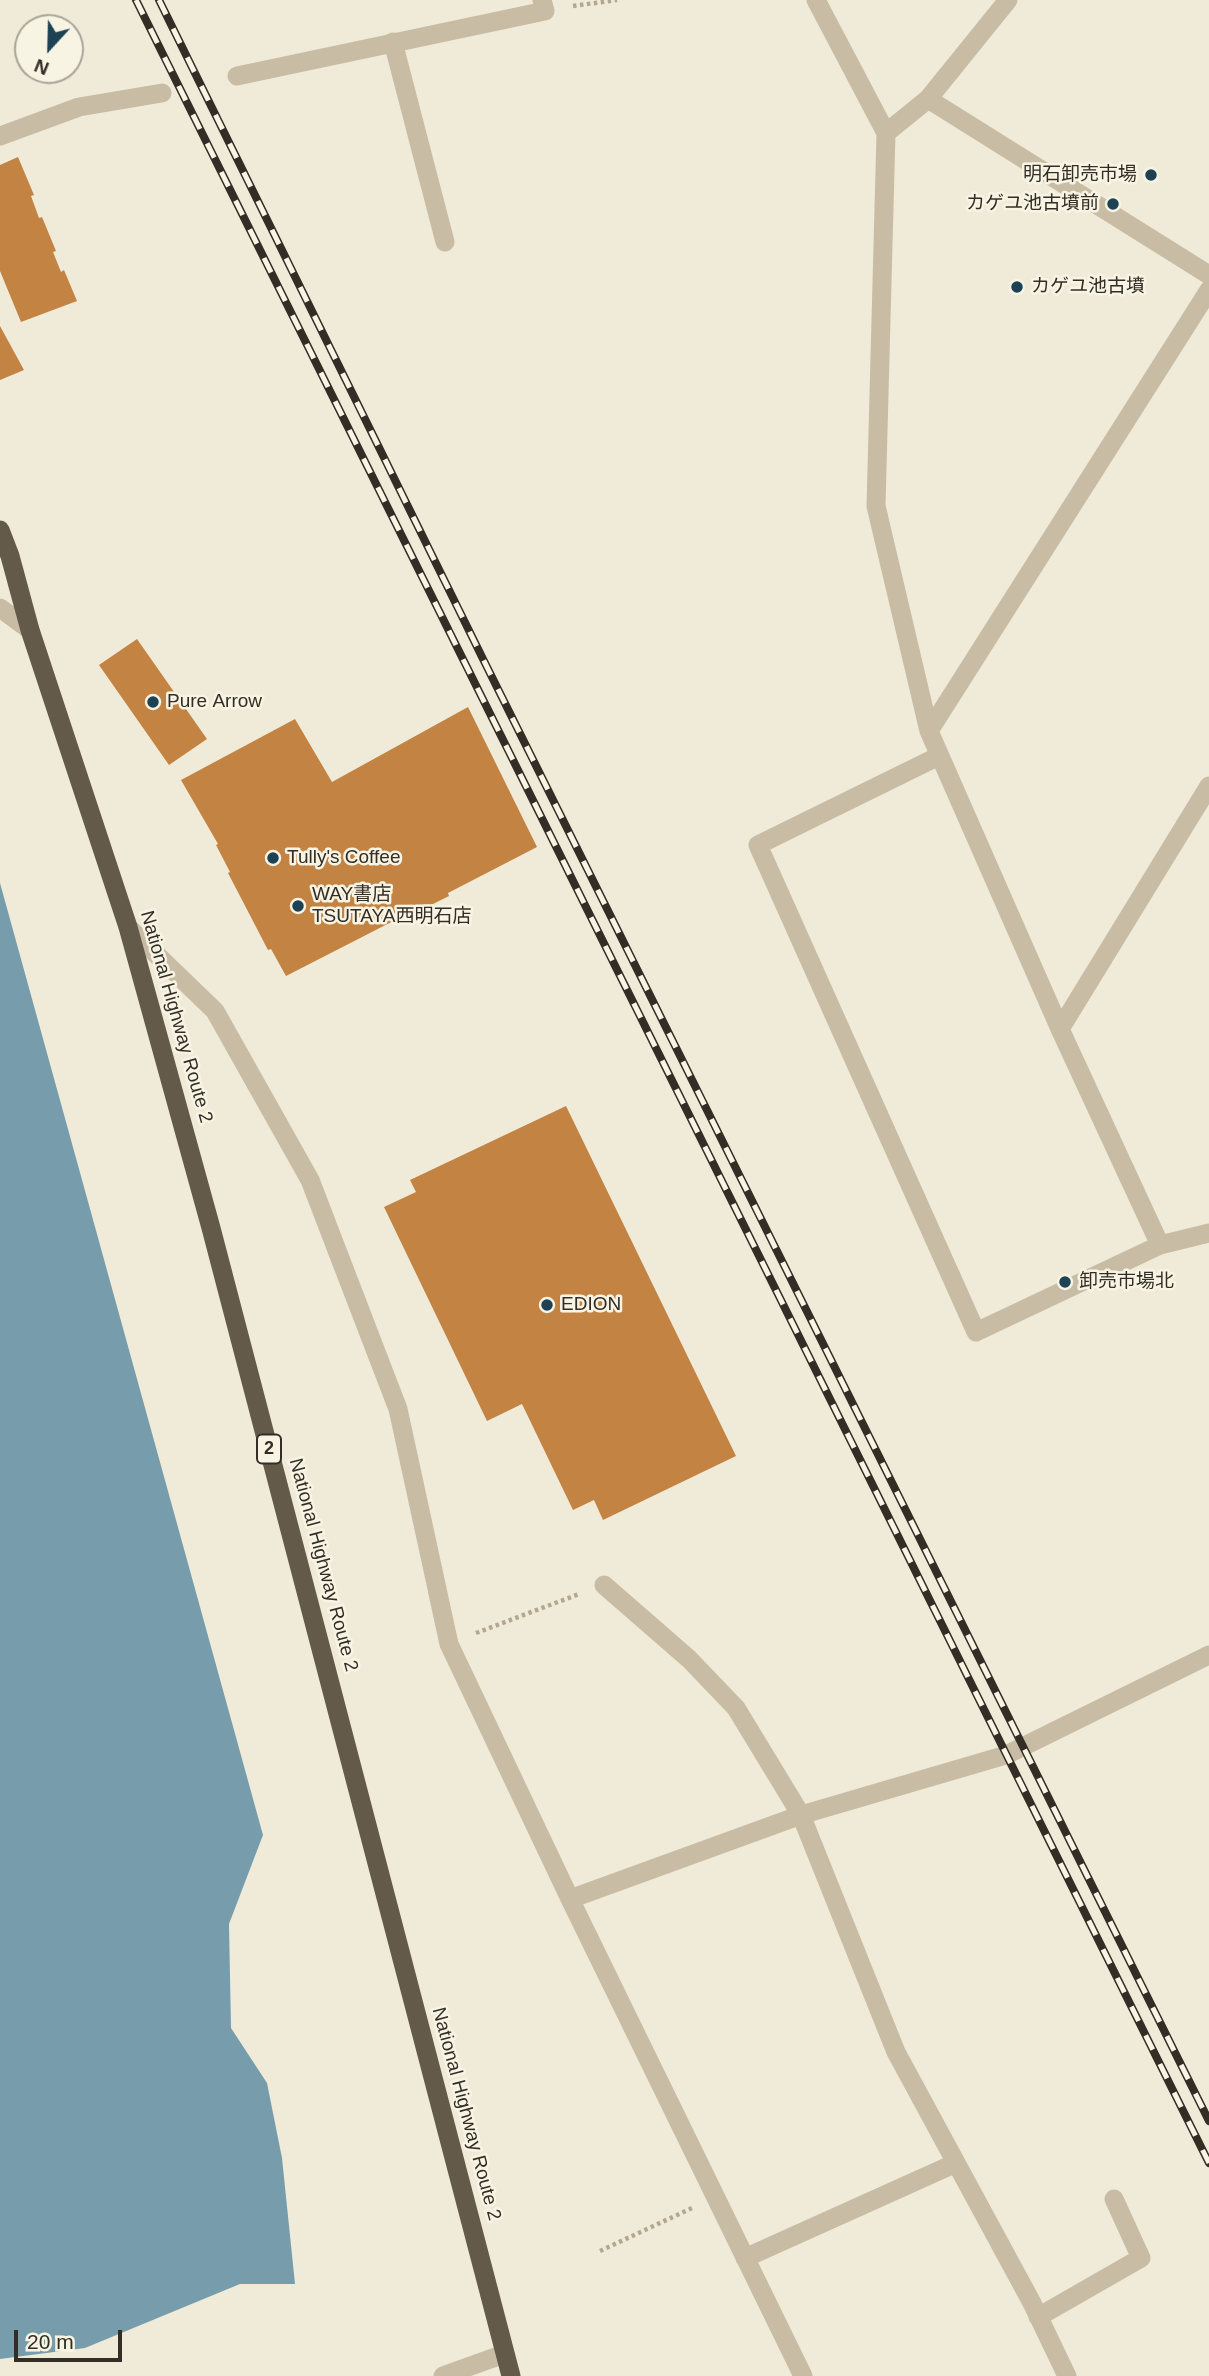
<!DOCTYPE html>
<html>
<head>
<meta charset="utf-8">
<style>
  body { margin:0 }
  #map { position:relative; width:1209px; height:2376px; overflow:hidden; background:#f0ebd8; font-family:Helvetica,sans-serif }
  canvas { display:block }
  .north { position:absolute; left:14px; top:14px; width:70px; height:70px; box-sizing:border-box; background:#f8f4e4; border:2px solid #a9a498; border-radius:50%; rotate:202deg; font-size:19px; font-weight:700; line-height:28px; text-align:center; color:#332d26 }
  .north::after { content:''; display:block; margin:auto; width:24px; height:32px; background:#1c4254; clip-path:polygon(50% 0,100% 100%,50% 72%,0 100%) }
  .scale { position:absolute; left:14px; top:2330px; width:108px; height:32px; box-sizing:border-box; border:4px solid #332d26; border-top:0; padding-left:9px; font-size:21px; line-height:24px; white-space:nowrap; color:#332d26; -webkit-text-stroke:5px #f8f4e4; paint-order:stroke }
</style>
</head>
<body>
<div id="map">
<canvas width="1209" height="2376"></canvas>
<div class="north">N</div>
<div class="scale">20 m</div>
</div>
<script>
const g = document.querySelector('canvas').getContext('2d');
g.lineJoin = 'round';
function fillPath(path, color) { g.fillStyle = color; g.fill(path, 'evenodd'); }
const shape = rows => new Path2D(rows.map(r => 'M' + r).join(''));
function strokePath(path, color, width, dash) { g.strokeStyle = color; g.lineWidth = width; g.lineCap = dash ? 'butt' : 'round'; g.setLineDash(dash || []); g.stroke(path); }
function drawText(font, color, halo, rows, align = 'center') {
  g.font = font + ' Helvetica,"Noto Sans JP",sans-serif'; g.lineWidth = 5; g.setLineDash([]); g.textBaseline = 'middle'; g.strokeStyle = halo; g.fillStyle = color; for (const [text, x, y, turn = 0] of rows) {
    g.save(); g.translate(x, y); g.rotate((+turn || 0) * Math.PI / 180); g.textAlign = isNaN(turn) ? turn : align; if (halo) g.strokeText(text, 0, 0); g.fillText(text, 0, 0); g.restore();
  }
}
fillPath(shape([
  [0,883,263,1835,229,1924,231,2028,267,2083,282,2158,295,2284,240,2284,85,2348,0,2359]
]), '#779dac');
fillPath(shape([
  [18,157,34,195,31,196,39,218,42,217,56,251,53,252,61,272,64,270,77,301,21,322,0,271,0,165],
  [0,326,24,370,0,380],
  [137,639,207,739,169,765,99,665],
  [468,707,537,847,448,893,449,896,409,916,407,914,286,976,271,949,268,950,228,873,230,872,216,845,218,844,181,780,295,719,332,782],
  [566,1106,736,1456,603,1520,594,1500,573,1510,522,1404,487,1421,384,1207,416,1192,410,1180]
]), '#c38342');
strokePath(shape([
  [573,6,617,0],
  [476,1633,579,1594],
  [600,2251,692,2208]
]), '#b3a88f', 4.5, [3.5, 3.5]);
strokePath(shape([
  [816,0,886,133],
  [393,42,445,242],
  [237,76,545,11,542,0],
  [928,99,1209,275],
  [0,136,79,107,162,93],
  [0,608,30,630],
  [929,731,876,506,886,133,928,99,1008,0],
  [939,756,758,845,976,1332,1160,1245,1060,1029,929,731,1209,290],
  [128,927,215,1011,310,1180,398,1409,449,1644,570,1899,803,2376],
  [1060,1029,1209,786],
  [1160,1245,1209,1233],
  [604,1585,689,1659,736,1708,801,1815,896,2052,1032,2303,1067,2376],
  [570,1899,801,1815,1006,1755,1209,1655],
  [745,2258,956,2163],
  [1038,2317,1141,2258,1114,2199]
]), '#c8bda4', 19);
strokePath(shape([
  [443,2376,504,2354]
]), '#c8bda4', 19);
strokePath(shape([
  [0,530,10,556,30,630,128,927,211,1228,511,2376]
]), '#645a4a', 19);
const rail = shape([
  [136,0,1209,2163],
  [159,0,483,659,1209,2121]
]);
strokePath(rail, '#332d26', 8);
strokePath(rail, '#f8f4e4', 5, [16]);
for (const [x, y, r, color] of [
  [1151,175,7,"#1c4254"],
  [1113,204,7,"#1c4254"],
  [1017,287,7,"#1c4254"],
  [153,702,7,"#1c4254"],
  [273,858,7,"#1c4254"],
  [298,906,7,"#1c4254"],
  [1065,1282,7,"#1c4254"],
  [547,1305,7,"#1c4254"]
]) { const dot = new Path2D(); dot.arc(x, y, r, 0, 2 * Math.PI); g.fillStyle = color; g.fill(dot); strokePath(dot, '#f8f4e4', 2.5); }
for (const [x, y, w] of [
  [269,1449,24]
]) { const box = new Path2D(); box.roundRect(x - w / 2, y - 14.5, w, 29, 5); g.fillStyle = '#f8f4e4'; g.fill(box); strokePath(box, '#332d26', 2); }
drawText('bold 18px', '#332d26', null, [
  ["2",269,1449]
]);
drawText('19px', '#332d26', '#f8f4e4', [
  ["明石卸売市場",1137,175,"right"],
  ["カゲユ池古墳前",1099,204,"right"],
  ["カゲユ池古墳",1031,287],
  ["Pure Arrow",167,702],
  ["Tully's Coffee",287,858],
  ["WAY書店",312,895],
  ["TSUTAYA西明石店",312,917],
  ["卸売市場北",1079,1282],
  ["EDION",561,1305]
], 'left');
drawText('19px', '#332d26', '#f8f4e4', [
  ["National Highway Route 2",176,1017,74],
  ["National Highway Route 2",323,1565,75],
  ["National Highway Route 2",466,2114,75]
]);
</script>
</body>
</html>
